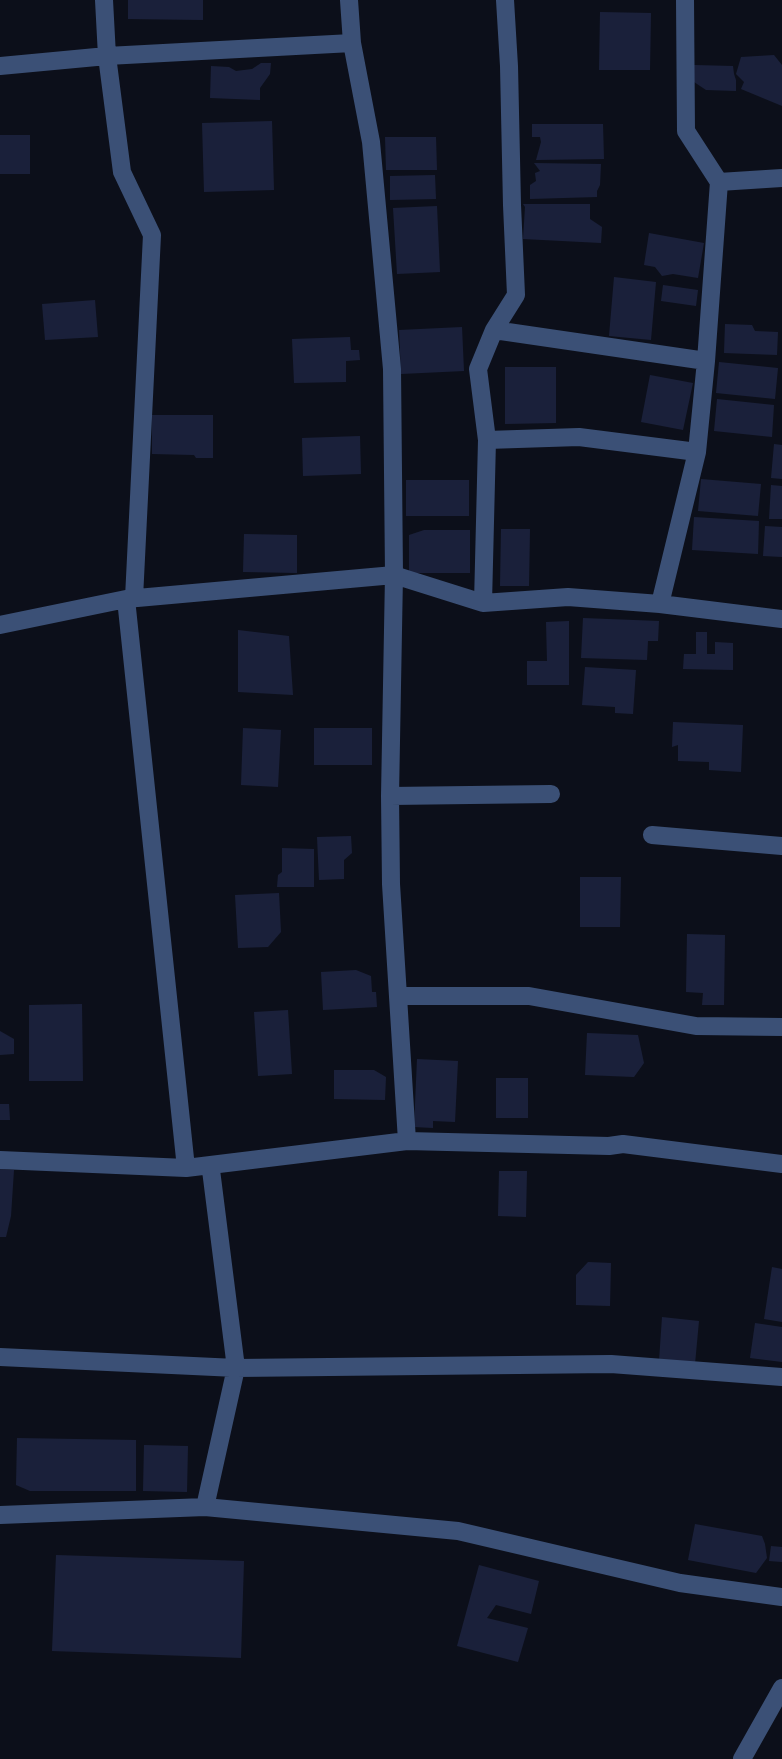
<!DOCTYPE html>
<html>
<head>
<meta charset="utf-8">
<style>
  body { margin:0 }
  canvas { display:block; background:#0c0f1a }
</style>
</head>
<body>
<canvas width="782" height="1759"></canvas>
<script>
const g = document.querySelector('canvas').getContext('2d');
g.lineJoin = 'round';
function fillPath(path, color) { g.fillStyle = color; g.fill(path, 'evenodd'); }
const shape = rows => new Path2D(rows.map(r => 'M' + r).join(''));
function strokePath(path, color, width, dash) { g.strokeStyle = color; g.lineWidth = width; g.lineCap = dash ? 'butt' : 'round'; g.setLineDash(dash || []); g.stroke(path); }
fillPath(shape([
  [128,0,203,0,203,20,128,19],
  [600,12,651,13,650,70,599,70],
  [774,55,782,65,782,106,741,89,744,82,736,74,741,57],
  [261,63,271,63,270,74,260,88,260,100,210,98,211,66,229,67,236,71,252,69],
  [694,65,733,66,734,74,736,80,736,91,706,90,694,82],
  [272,121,274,190,204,192,202,123],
  [532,124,603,124,604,159,536,160,541,142,540,137,532,137],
  [0,135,30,135,30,174,0,174],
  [385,137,436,137,437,170,386,170],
  [534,163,601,164,600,185,597,191,597,197,530,199,530,185,536,181,535,173,540,171],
  [435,175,436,199,390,200,390,176],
  [523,204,590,204,590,219,602,227,601,243,523,239,525,207],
  [437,206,440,272,397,274,393,208],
  [649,233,704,243,698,278,673,274,662,276,655,267,644,265],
  [614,277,656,282,651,340,609,336],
  [663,285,698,290,696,306,661,301],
  [95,300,98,337,45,340,42,304],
  [725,324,752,325,755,331,778,332,777,355,724,353],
  [462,327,464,371,401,374,399,330],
  [350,337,351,350,359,350,360,360,346,361,346,382,294,383,292,339],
  [719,362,778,368,775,399,716,393],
  [505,367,556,367,556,423,505,424],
  [650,375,693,383,683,430,641,422],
  [717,399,774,405,772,437,714,431],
  [152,415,213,415,213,458,196,458,194,455,152,454],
  [360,436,361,474,303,476,302,438],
  [774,444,782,445,782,479,771,478],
  [701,479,761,484,758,516,698,511],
  [406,480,469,480,469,516,406,516],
  [771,485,782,486,782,519,769,519],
  [694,517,759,521,758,554,692,550],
  [765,526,782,527,782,557,763,556],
  [501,529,530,529,529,586,500,586],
  [424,530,470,530,470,573,409,573,409,535],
  [244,534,297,535,297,573,243,572],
  [583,618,659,621,658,641,648,641,647,660,581,658],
  [569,621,569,685,527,685,527,661,547,661,546,622],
  [238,630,289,636,293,695,238,692],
  [696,632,707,632,707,654,715,654,715,642,733,643,733,670,683,669,684,654,696,654],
  [585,667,636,670,633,714,615,713,615,707,582,705],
  [673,722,743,725,741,772,709,770,709,762,678,761,678,745,672,747],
  [243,728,281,730,278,787,241,785],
  [314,728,372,728,372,765,314,765],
  [351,836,352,853,344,860,344,879,319,880,317,837],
  [282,848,314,849,314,887,277,887,278,875,282,872],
  [580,877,621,877,620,927,580,927],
  [279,893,281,932,268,947,238,948,235,895],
  [687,934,725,935,724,1005,702,1005,703,993,686,992],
  [356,970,371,976,372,992,376,992,377,1007,323,1010,321,972],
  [82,1004,83,1081,29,1081,29,1005],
  [288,1010,292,1074,258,1076,254,1012],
  [0,1031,14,1039,14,1054,0,1055],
  [587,1033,638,1035,644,1063,634,1077,585,1075],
  [417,1059,458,1061,455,1122,433,1121,433,1128,414,1127],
  [334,1070,374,1070,386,1077,385,1100,334,1099],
  [496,1078,528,1078,528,1118,496,1118],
  [0,1104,9,1104,10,1120,0,1120],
  [0,1169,14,1170,11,1216,6,1237,0,1237],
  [499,1171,527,1171,526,1217,498,1216],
  [588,1262,611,1263,610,1306,576,1305,576,1275],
  [772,1267,782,1269,782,1322,764,1319],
  [662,1317,699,1321,695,1364,659,1361],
  [755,1323,782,1327,782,1362,750,1358],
  [17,1438,136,1440,136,1491,30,1491,16,1485],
  [144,1445,188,1446,187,1492,143,1491],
  [695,1524,762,1536,765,1544,767,1558,756,1573,688,1560],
  [771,1546,782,1547,782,1562,769,1561],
  [56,1555,244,1561,241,1658,52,1651],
  [479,1565,539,1581,531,1614,496,1605,487,1618,528,1628,518,1662,457,1646]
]), '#1a203a');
strokePath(shape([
  [104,0,107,56,122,172,152,235,134,598],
  [349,0,352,43,371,142,392,369,394,575,390,796,391,884,407,1141,609,1146,623,1144,782,1164],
  [0,66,107,56,352,43],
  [719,182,782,178],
  [494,330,706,361],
  [487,440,579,437,697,452],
  [126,599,186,1168],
  [483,603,487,440,478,369,494,330,516,295,512,205,509,66,505,0],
  [660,604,697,452,706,361,719,182,686,131,685,0],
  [0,625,126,599,394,575,483,603,568,597,660,604,782,619],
  [390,796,551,794],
  [652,835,782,846],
  [398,996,529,996,696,1026,782,1027],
  [0,1160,186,1168,407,1141],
  [0,1357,236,1368,611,1364,782,1377],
  [205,1507,236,1368,211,1170,212,1165],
  [0,1515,205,1507,458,1531,680,1583,782,1597],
  [742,1759,782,1688]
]), '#3b5076', 18);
</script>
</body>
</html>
